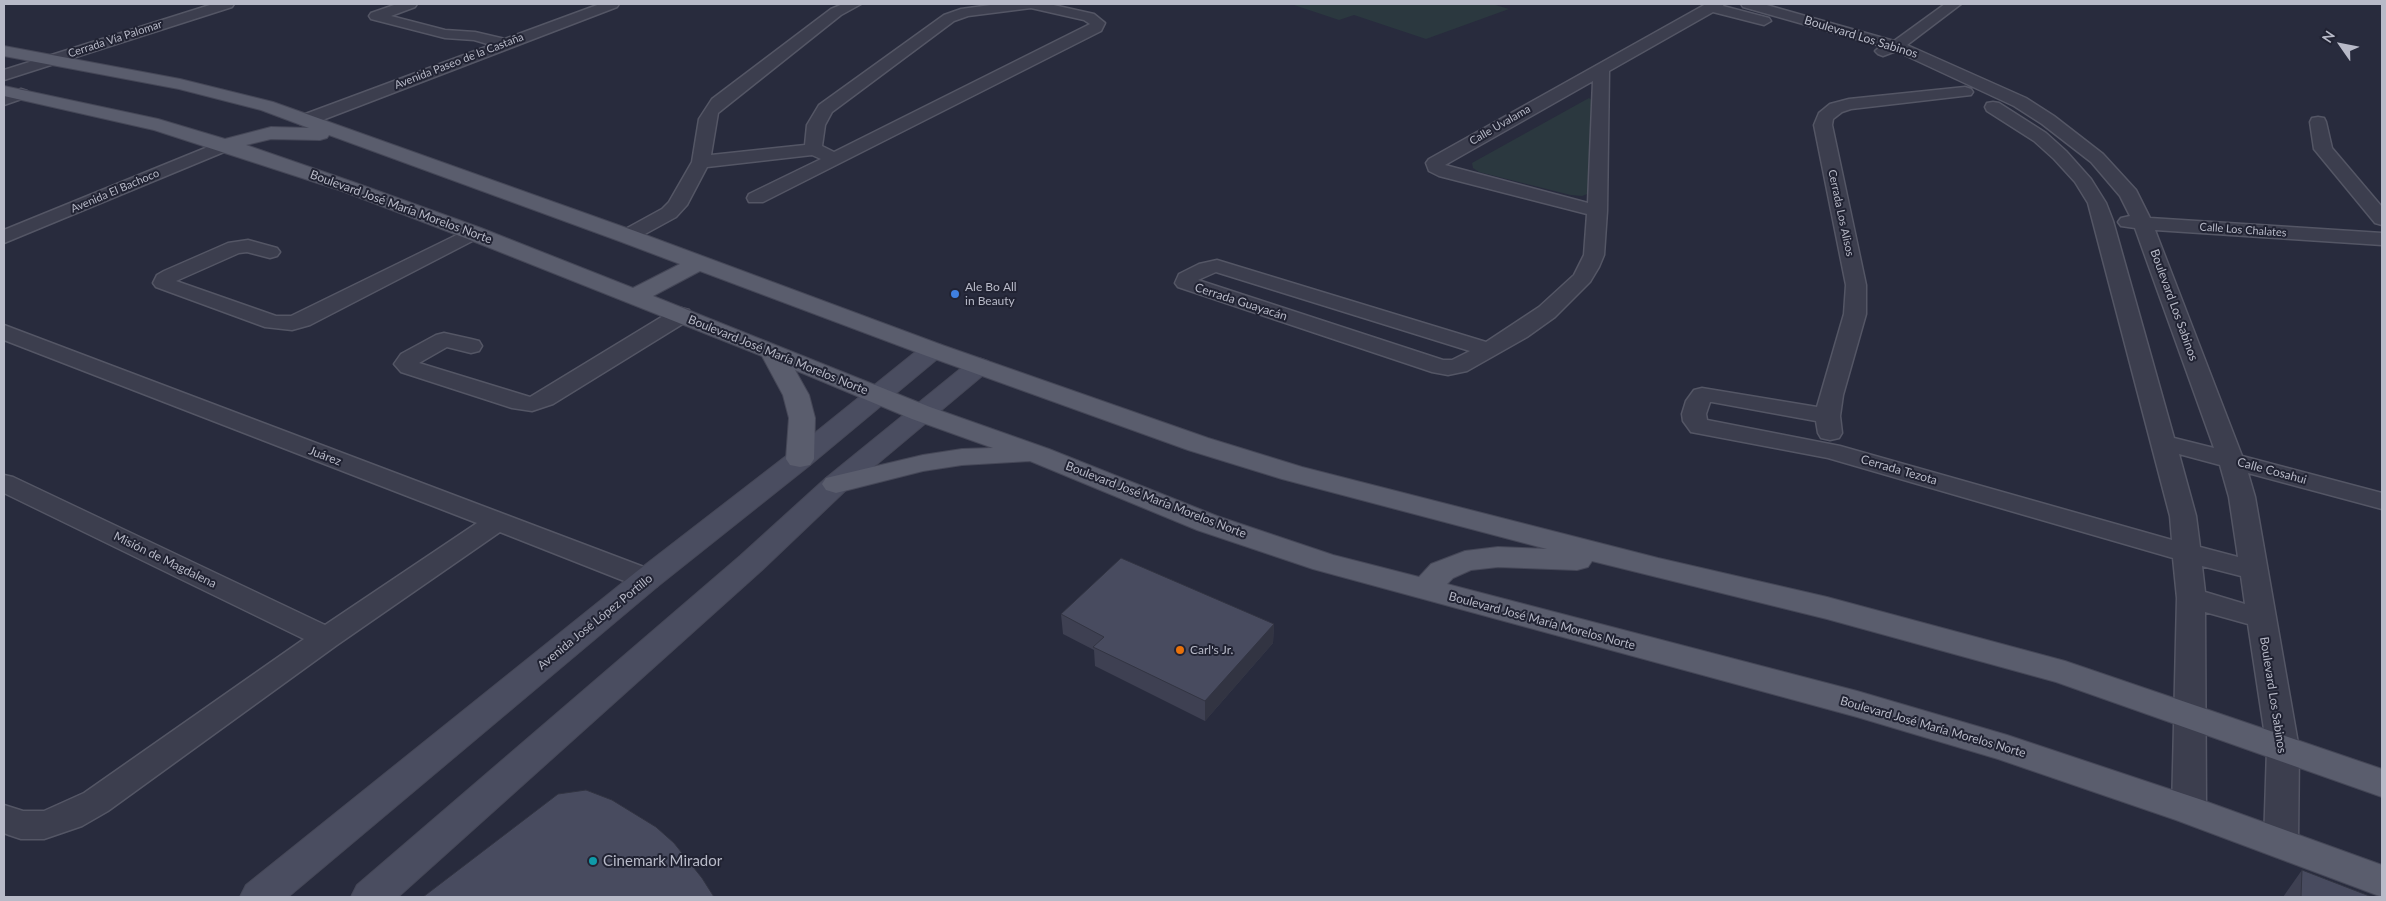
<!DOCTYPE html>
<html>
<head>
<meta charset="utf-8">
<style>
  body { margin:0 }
  #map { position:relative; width:2386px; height:901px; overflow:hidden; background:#282b3d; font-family:Lato,sans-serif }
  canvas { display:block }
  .frame { position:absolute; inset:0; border:5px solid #b8bac8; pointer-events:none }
  .north { position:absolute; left:2316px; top:20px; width:50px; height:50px; -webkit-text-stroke:4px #212333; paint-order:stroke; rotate:303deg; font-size:14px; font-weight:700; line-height:20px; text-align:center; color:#b8bac8 }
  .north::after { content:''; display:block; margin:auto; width:18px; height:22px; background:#b8bac8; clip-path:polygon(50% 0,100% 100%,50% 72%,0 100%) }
</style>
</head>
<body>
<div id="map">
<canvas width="2386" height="901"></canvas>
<div class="frame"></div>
<div class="north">N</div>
</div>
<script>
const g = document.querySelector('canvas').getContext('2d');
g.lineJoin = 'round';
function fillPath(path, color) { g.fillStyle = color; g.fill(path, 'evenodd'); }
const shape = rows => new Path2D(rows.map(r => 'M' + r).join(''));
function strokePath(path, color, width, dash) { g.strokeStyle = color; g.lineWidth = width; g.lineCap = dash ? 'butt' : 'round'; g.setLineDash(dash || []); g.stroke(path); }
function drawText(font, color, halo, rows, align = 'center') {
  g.font = font + ' Lato,sans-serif'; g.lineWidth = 4; g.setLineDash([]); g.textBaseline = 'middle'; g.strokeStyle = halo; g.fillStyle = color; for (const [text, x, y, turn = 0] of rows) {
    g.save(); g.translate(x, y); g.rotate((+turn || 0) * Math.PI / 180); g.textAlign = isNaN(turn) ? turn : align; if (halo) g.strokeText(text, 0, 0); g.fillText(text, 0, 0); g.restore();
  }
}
fillPath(shape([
  [1291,4,1492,4,1509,9,1426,39,1354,15,1339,20],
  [1589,98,1594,102,1590,193,1582,196,1571,195,1479,172,1473,168,1472,163]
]), '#2b383f');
const street = shape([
  [213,4,234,4,232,7,4,80,4,70,213,4],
  [397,4,417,4,415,7,391,16,445,30,475,32,505,39,600,4,619,4,617,7,312,124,300,124,298,120,300,116,491,45,474,40,445,38,371,19,369,16,371,13,397,4],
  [843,4,861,4,841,15,718,113,711,155,805,145,807,125,819,105,944,15,961,9,998,4,1049,4,1094,14,1105,23,1101,31,763,202,749,202,747,198,749,194,821,159,812,155,707,167,687,205,676,217,634,240,627,242,620,240,617,236,620,232,662,209,669,202,692,162,699,119,712,99,831,9,843,4],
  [1031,8,1084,20,1090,24,834,152,822,146,825,125,832,112,954,21,968,16,1031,8],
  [1706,4,1724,4,1723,6,1769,18,1771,21,1764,25,1713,12,1609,71,1607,211,1604,255,1599,267,1590,282,1555,317,1527,337,1467,371,1448,375,1432,372,1178,287,1175,283,1179,274,1199,264,1217,260,1486,342,1539,307,1574,275,1584,255,1587,214,1439,176,1429,171,1426,163,1429,159,1706,4],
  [1593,81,1588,203,1445,165,1593,81],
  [1216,272,1470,351,1452,360,1443,360,1198,280,1216,272],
  [1741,4,1763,4,1894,41,1945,4,1961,4,1907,45,2026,98,2054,116,2103,154,2136,190,2150,218,2382,233,2382,245,2155,230,2242,456,2382,493,2382,509,2248,473,2255,497,2299,749,2298,843,2293,853,2281,857,2269,853,2264,843,2267,749,2248,624,2205,612,2206,810,2201,819,2189,823,2177,819,2172,810,2177,598,2173,558,1828,458,1691,432,1683,421,1682,414,1686,401,1694,390,1702,388,1817,407,1844,314,1846,285,1814,125,1819,113,1830,104,1849,99,1965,87,1971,89,1973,92,1971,95,1851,109,1842,112,1833,119,1832,125,1866,285,1866,314,1843,395,1840,416,1842,433,1839,438,1830,440,1821,438,1818,433,1816,421,1712,402,1710,402,1706,414,1707,420,1840,446,2172,540,2170,516,2088,203,2075,182,2054,159,2034,141,1987,111,1985,107,1987,103,1993,102,1999,103,2046,133,2066,151,2091,179,2106,203,2113,221,2174,438,2214,448,2135,228,2121,226,2118,222,2121,218,2130,216,2120,196,2091,162,2042,124,2014,106,1896,51,1883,56,1878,54,1875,51,1881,46,1743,7,1741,4],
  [2179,454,2220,465,2229,497,2238,557,2200,547,2196,516,2179,454],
  [2202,566,2241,576,2245,604,2205,592,2202,566],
  [21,89,27,91,29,94,27,97,4,105,4,95,21,89],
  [2318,117,2324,118,2326,122,2332,148,2382,207,2382,225,2375,223,2314,149,2310,122,2312,118,2318,117],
  [225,140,231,141,234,145,231,149,4,243,4,230,225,140],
  [473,227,480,229,483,233,480,237,310,325,292,330,265,327,156,287,153,283,157,275,164,271,228,243,248,240,277,248,280,252,277,256,270,258,247,252,239,253,176,281,276,316,291,316,473,227],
  [681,308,689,310,692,315,689,320,553,404,532,411,512,408,401,372,394,364,401,354,436,335,444,333,471,339,479,341,482,346,479,351,471,353,447,347,419,363,530,397,673,310,681,308],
  [4,325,657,572,661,579,657,586,647,588,637,586,500,532,337,645,108,811,82,826,44,839,21,839,9,835,4,833,4,805,23,811,44,811,84,793,304,639,4,493,4,475,13,477,325,625,477,523,4,340,4,325]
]);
const secondary = shape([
  [933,343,942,345,945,350,942,355,810,465,658,586,288,897,240,897,246,885,636,572,790,453,924,345,933,343],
  [979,358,988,361,992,366,988,371,846,490,762,570,398,897,351,897,357,885,740,556,826,478,970,361,979,358]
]);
const primary = shape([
  [4,46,180,79,273,102,635,231,942,345,1208,438,1302,467,1658,558,1827,597,2065,661,2382,769,2382,797,2056,682,1827,619,1592,561,1588,567,1577,570,1498,567,1471,570,1453,578,1447,584,1857,691,2007,735,2202,800,2382,865,2382,897,2176,820,1998,759,1857,717,1313,569,1197,530,1030,461,962,465,923,471,836,493,826,490,822,484,826,478,923,455,962,449,993,448,912,419,795,370,809,395,815,418,814,459,810,465,800,467,790,465,786,459,789,418,783,395,762,356,465,238,342,191,154,130,4,96,4,86,158,119,225,139,271,127,309,128,261,110,179,89,4,56,4,46],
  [329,135,619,241,680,264,633,288,481,228,356,183,246,145,271,139,320,140,327,138,329,135],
  [700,271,924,355,1188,450,1282,479,1547,549,1498,547,1465,551,1431,564,1419,577,1333,555,1217,516,1049,449,930,407,653,296,700,271]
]);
strokePath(street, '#545665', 3);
strokePath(secondary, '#454757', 2);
strokePath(primary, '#454757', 2);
fillPath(street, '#3c3e4e');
fillPath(secondary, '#4a4d60');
fillPath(primary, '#5a5d6d');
fillPath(shape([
  [1061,614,1274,624,1273,643,1205,721,1095,666,1094,650,1063,634],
  [2302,870,2372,897,2283,897]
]), '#3e4052');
fillPath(shape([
  [1274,624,1273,643,1205,721,1205,701]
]), '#323442');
const building = shape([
  [1121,558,1274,624,1205,701,1093,647,1104,637,1061,614,1121,558],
  [586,790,612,800,656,827,674,843,702,878,714,897,423,897,558,794,586,790],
  [2302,870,2372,897,2301,897,2302,870]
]);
fillPath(building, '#484b5f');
strokePath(building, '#323442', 1);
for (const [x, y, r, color] of [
  [955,294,5,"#3f7fe0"],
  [1180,650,5,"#e8710a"],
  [593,861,5,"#0f9aa8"]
]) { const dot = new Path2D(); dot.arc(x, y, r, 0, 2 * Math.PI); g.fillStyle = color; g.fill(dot); strokePath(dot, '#212333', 2); }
drawText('11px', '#b8bac8', '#212333', [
  ["Cerrada Vía Palomar",115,39,-18],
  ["Avenida Paseo de la Castaña",459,61,-21],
  ["Calle Uvalama",1500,125,-30],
  ["Avenida El Bachoco",115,191,-23],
  ["Cerrada Los Alisos",1841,213,78],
  ["Calle Los Chalates",2243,230,4]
]);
drawText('12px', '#b8bac8', '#212333', [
  ["Boulevard Los Sabinos",1861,37,17],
  ["Boulevard José María Morelos Norte",401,207,20],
  ["Cerrada Guayacán",1241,302,18],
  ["Boulevard Los Sabinos",2174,305,70],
  ["Boulevard José María Morelos Norte",778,355,22],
  ["Juárez",325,456,21],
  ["Cerrada Tezota",1899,470,16],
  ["Calle Cosahui",2272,471,15],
  ["Boulevard José María Morelos Norte",1156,500,21],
  ["Misión de Magdalena",165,560,26],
  ["Boulevard José María Morelos Norte",1542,621,15],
  ["Avenida José López Portillo",595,622,-39],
  ["Boulevard Los Sabinos",2273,695,81],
  ["Boulevard José María Morelos Norte",1933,727,16]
]);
drawText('12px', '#b8bac8', '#212333', [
  ["Ale Bo All",965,287],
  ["in Beauty",965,301],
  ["Carl's Jr.",1190,650]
], 'left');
drawText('15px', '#b8bac8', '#212333', [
  ["Cinemark Mirador",603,861]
], 'left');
</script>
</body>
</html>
